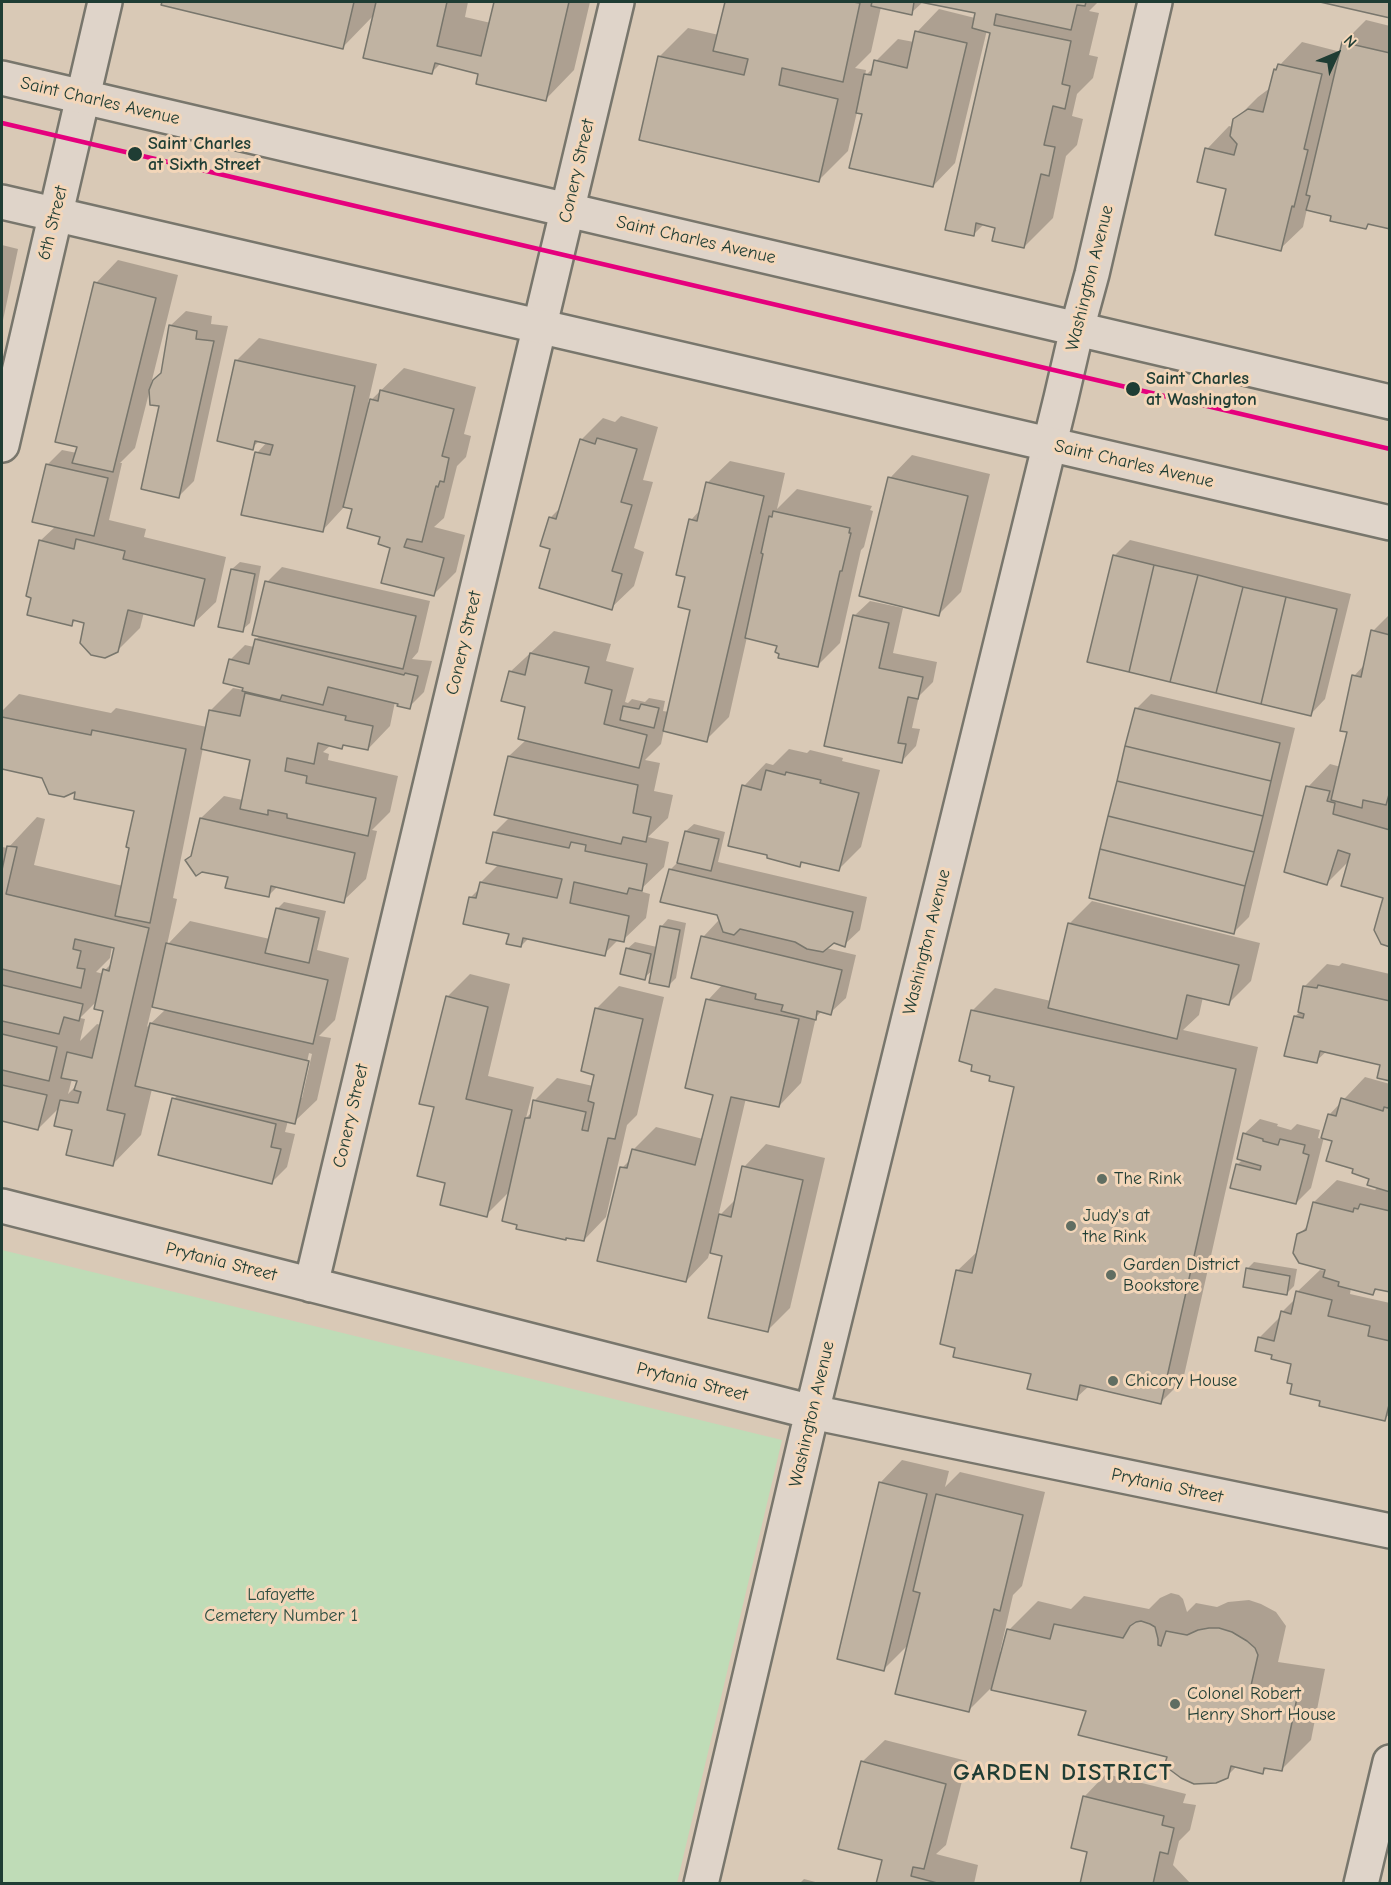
<!DOCTYPE html>
<html>
<head>
<meta charset="utf-8">
<style>
  body { margin:0 }
  #map { position:relative; width:1391px; height:1885px; overflow:hidden; background:#d9c9b6; font-family:"Comic Neue",sans-serif }
  canvas { display:block }
  .frame { position:absolute; inset:0; border:3px solid #1f3d34; pointer-events:none }
  .north { position:absolute; left:1307px; top:24px; width:60px; height:60px; -webkit-text-stroke:4px #f3d6b9; paint-order:stroke; rotate:46deg; font-size:16px; font-weight:700; line-height:24px; text-align:center; color:#1f3d34 }
  .north::after { content:''; display:block; margin:auto; width:21px; height:27px; background:#1f3d34; clip-path:polygon(50% 0,100% 100%,50% 72%,0 100%) }
</style>
</head>
<body>
<div id="map">
<canvas width="1391" height="1885"></canvas>
<div class="frame"></div>
<div class="north">N</div>
</div>
<script>
const c = document.querySelector('canvas').getContext('2d');
c.lineJoin = 'round';
function paint(path, color) { c.fillStyle = color; c.fill(path, 'evenodd'); }
const shape = rows => new Path2D(rows.map(r => 'M' + r).join(''));
function strokePath(path, color, width, dash) { c.strokeStyle = color; c.lineWidth = width; c.lineCap = dash ? 'butt' : 'round'; c.setLineDash(dash || []); c.stroke(path); }
function label(font, color, halo, rows, align = 'center') {
  c.font = font + ' "Comic Neue",sans-serif'; c.lineWidth = 6; c.setLineDash([]); c.textBaseline = 'middle'; c.strokeStyle = halo; c.fillStyle = color; for (const [text, x, y, turn = 0] of rows) {
    c.save(); c.translate(x, y); c.rotate((+turn || 0) * Math.PI / 180); c.textAlign = isNaN(turn) ? turn : align; if (halo) c.strokeText(text, 0, 0); c.fillText(text, 0, 0); c.restore();
  }
}
const green = shape([
  [2,1250,782,1440,677,1883,2,1883]
]);
const shadow = shape([
  [163,2,468,2,465,17,491,23,496,2,590,2,574,70,546,99,480,73,441,63,432,72,374,15,342,48,162,4],
  [726,2,923,2,911,13,881,7,871,52,855,68,866,70,865,76,874,67,876,61,898,39,914,42,917,32,939,9,975,18,976,12,927,2,1098,2,1089,11,1099,13,1089,55,1098,57,1093,78,1077,94,1072,116,1083,119,1077,145,1066,156,1053,218,1024,247,996,227,984,224,974,234,992,31,987,30,955,163,933,186,864,113,857,112,848,151,819,180,659,57,688,28,719,35],
  [1326,2,1390,2,1390,16],
  [1366,20,1390,26,1390,227,1370,223,1366,228,1333,215,1307,209,1303,227,1280,249,1228,188,1207,149,1229,126,1233,127,1235,120,1258,97,1270,88,1275,70,1302,42,1341,52,1343,43],
  [2,245,18,249,2,325],
  [118,260,178,275,151,384,162,372,170,326,186,311,212,316,211,324,228,326,194,481,179,496,161,405,150,389,135,448,120,463,122,463,109,520,146,529,144,537,226,557,216,602,193,624,144,612,140,628,117,651,86,622,76,620,72,624,40,541,56,526,47,465,62,450,77,453,96,283],
  [259,338,377,364,368,403,404,368,476,387,464,434,471,436,466,457,457,466,444,518,434,527,465,535,456,572,433,595,382,536,353,508,345,506,322,531,257,453,267,442,259,441,252,448,236,361],
  [621,416,658,427,643,480,653,482,634,548,644,552,634,586,611,608,552,548,550,518,561,507,581,440,603,418,615,422],
  [912,455,990,474,961,592,939,614,890,478],
  [730,461,785,473,777,509,797,489,872,506,870,510,873,511,864,547,861,550,840,643,818,665,779,645,747,637,729,717,706,740,664,730,661,744,645,760,660,763,654,791,673,795,668,818,648,837,669,842,664,867,639,891,650,894,646,918,623,940,619,939,604,954,529,938,521,946,511,933,470,898,480,888,481,882,499,864,494,833,510,817,496,814,509,756,526,740,527,706,510,672,554,631,611,644,606,661,634,668,625,702,628,703,632,699,645,702,649,698,665,701,663,711,669,712,692,609,686,576,691,520,701,509,707,483],
  [1130,540,1351,594,1325,699,1310,715,1089,660,1115,555],
  [240,562,261,566,250,623,242,630,232,569],
  [282,567,430,601,418,652,412,659,432,661,424,692,409,707,395,702,390,726,368,749,345,744,341,747,331,745,323,752,329,754,328,760,398,776,390,812,372,830,377,831,366,879,343,901,278,886,268,896,229,876,194,854,201,818,224,796,243,800,252,759,203,748,173,898,177,899,167,945,190,921,270,939,277,909,284,902,326,911,317,950,349,958,335,1020,319,1036,331,1038,317,1100,294,1122,288,1121,285,1132,295,1134,287,1167,272,1182,174,1099,178,1095,152,1089,141,1135,113,1164,74,1129,60,1107,38,1129,2,1120,2,847,8,848,37,817,45,819,34,865,123,886,136,810,43,776,2,768,2,711,19,694,111,713,116,708,207,727,211,710,233,688,244,690,230,660,245,645,254,647,256,639,261,635,267,582],
  [112,946,116,947,113,962,105,970,104,974,96,972,110,958],
  [98,1000,105,1010,101,1025,97,1024,80,1041,85,1019,80,1018],
  [152,1006,166,1009,147,1027],
  [309,1053,312,1054,302,1098,299,1098],
  [72,1079,78,1080,77,1085,68,1094],
  [870,601,903,608,893,653,937,662,933,682,919,696,912,728,920,729,916,746,901,762,854,616],
  [1390,614,1390,800,1388,801,1390,802,1390,945,1385,897,1350,860,1327,883,1308,787,1330,764,1341,767,1349,731,1354,676,1365,664,1373,631],
  [1151,694,1295,728,1249,917,1234,932,1136,709],
  [789,749,807,753,810,750,843,758,842,761,880,770,861,847,838,870,803,861,800,865,744,786,766,763,773,765],
  [694,824,725,832,718,862,867,897,860,930,844,945,833,941,826,948,856,955,846,998,830,1013,822,1011,816,1017,801,1083,779,1106,746,1098,718,1217,737,1198,744,1167,766,1144,825,1158,790,1308,768,1330,724,1255,710,1251,708,1258,686,1281,622,1168,631,1159,633,1150,656,1127,703,1139,715,1093,708,1000,723,984,703,937,718,921,721,922,719,914,670,870,679,861,686,831],
  [1092,901,1260,943,1251,981,1229,1003,1203,997,1199,1015,1183,1030,1258,1047,1183,1380,1161,1402,1089,1386,1076,1398,1033,1373,957,1346,957,1271,979,1250,1016,1086,991,1075,972,1011,995,988,1051,1001,1069,924],
  [668,919,686,923,676,978,668,986,653,970,644,978,627,949,635,942,657,947,661,927],
  [1342,963,1390,974,1390,1079,1382,1063,1327,1051,1316,1061,1295,1016,1299,1013,1305,986,1327,964,1339,966],
  [470,974,510,984,488,1076,534,1087,526,1118,532,1112,534,1101,557,1078,593,1086,596,1073,596,1009,619,986,664,997,637,1115,627,1125,606,1217,584,1240,510,1191,486,1215,447,1182,436,1105,447,997],
  [1365,1077,1390,1084,1390,1291,1378,1288,1373,1293,1351,1288,1350,1294,1390,1303,1390,1414,1384,1419,1322,1400,1294,1383,1292,1363,1274,1354,1259,1338,1281,1316,1282,1312,1296,1298,1297,1292,1320,1270,1329,1272,1299,1235,1308,1225,1314,1202,1337,1180,1375,1190,1378,1187,1371,1178,1355,1168,1334,1140,1324,1137,1311,1188,1296,1203,1237,1165,1243,1159,1244,1134,1260,1119,1278,1124,1277,1126,1291,1130,1297,1124,1320,1130,1318,1138,1322,1139,1329,1115],
  [1254,1262,1297,1269,1294,1286,1287,1293,1247,1269],
  [902,1460,949,1471,945,1487,960,1472,1045,1492,1022,1586,1013,1595,1000,1652,1003,1653,1009,1630,1038,1601,1071,1609,1084,1596,1149,1609,1160,1598,1171,1593,1179,1595,1183,1599,1187,1612,1196,1603,1217,1607,1228,1602,1249,1600,1261,1604,1276,1612,1286,1626,1278,1662,1325,1669,1311,1740,1282,1769,1268,1767,1263,1772,1237,1766,1227,1776,1168,1756,1088,1710,990,1689,969,1710,909,1644,884,1669,880,1483],
  [885,1740,967,1761,946,1845,936,1854,978,1865,974,1884,877,1884,884,1859,862,1762],
  [1106,1774,1186,1794,1183,1803,1196,1805,1190,1830,1179,1841,1173,1865,1191,1884,1081,1884,1089,1851,1084,1797],
  [804,1879,823,1884,799,1884]
]);
const building = shape([
  [162,2,354,2,343,49,161,5,162,2],
  [376,2,447,2,437,46,481,56,494,2,569,2,546,101,476,84,478,74,435,63,432,74,363,58,376,2],
  [725,2,853,2,860,3,843,82,782,68,779,85,838,99,819,182,639,140,658,56,744,75,748,59,713,51,725,2],
  [872,2,914,2,912,15,871,6,872,2],
  [920,2,1086,2,1085,6,1077,5,1071,30,996,14,994,25,1071,41,1062,84,1070,86,1065,109,1053,106,1044,145,1055,147,1049,176,1041,174,1024,248,992,241,995,228,976,223,974,236,945,230,990,33,972,28,975,13,920,2],
  [1320,2,1390,2,1390,18,1320,2],
  [915,31,967,43,933,187,849,168,862,114,856,113,864,74,871,75,874,60,907,68,915,31],
  [1342,42,1390,53,1390,229,1368,224,1366,229,1330,221,1331,216,1306,210,1310,196,1306,195,1342,42],
  [1278,64,1322,74,1304,149,1308,150,1294,207,1292,206,1281,251,1215,235,1226,189,1197,182,1205,148,1234,155,1237,144,1230,136,1233,119,1248,109,1263,112,1274,69,1276,70,1278,64],
  [94,282,156,298,113,472,72,463,77,447,55,442,94,282],
  [169,325,197,331,196,339,214,341,179,498,141,489,159,406,150,405,149,390,153,380,161,373,169,325],
  [235,360,355,386,323,532,241,515,255,452,270,455,273,445,255,441,253,450,217,441,235,360],
  [380,390,454,409,442,456,449,458,444,482,440,481,438,487,436,486,422,542,407,539,404,547,444,558,434,596,381,583,390,548,378,544,380,537,347,528,352,509,343,507,370,399,378,401,380,390],
  [597,438,637,449,621,502,632,505,612,571,622,574,612,610,539,588,550,549,540,546,549,517,556,519,580,439,595,444,597,438],
  [46,464,108,478,94,536,32,522,46,464],
  [888,477,968,496,939,616,859,596,888,477],
  [706,482,764,496,707,742,663,731,690,610,678,607,685,577,676,575,689,519,697,521,706,482],
  [773,511,850,528,849,533,851,533,842,571,840,571,818,667,778,658,779,654,775,652,777,646,745,638,763,554,761,553,769,516,772,517,773,511],
  [76,539,125,551,123,559,205,579,194,626,128,610,118,652,105,658,91,655,80,643,84,623,73,620,72,626,27,615,31,598,26,596,39,540,74,549,76,539],
  [1113,555,1154,565,1129,672,1087,662,1113,555],
  [1154,565,1198,575,1170,682,1129,672,1154,565],
  [231,569,255,574,243,632,218,627,231,569],
  [1198,575,1243,587,1216,693,1170,682,1198,575],
  [265,581,416,616,403,669,252,635,265,581],
  [1243,587,1286,597,1261,704,1216,693,1243,587],
  [1286,597,1337,609,1311,716,1261,704,1286,597],
  [853,615,889,623,879,668,923,677,918,699,908,697,898,743,906,744,902,763,824,746,853,615],
  [1371,630,1390,635,1390,791,1386,805,1363,800,1362,808,1331,800,1347,732,1340,731,1352,675,1361,677,1371,630],
  [255,639,404,675,405,673,418,676,410,709,397,706,398,704,328,687,323,705,282,695,280,700,242,691,243,688,223,683,229,659,249,664,255,639],
  [530,653,589,667,585,683,612,690,604,724,647,735,639,768,518,739,525,707,501,701,509,671,525,675,530,653],
  [245,693,346,716,345,720,373,726,368,750,343,745,342,749,318,743,314,764,287,758,285,771,307,776,306,783,376,798,368,836,287,818,287,814,268,810,268,815,240,809,250,760,201,749,209,710,240,716,245,693],
  [641,704,659,708,654,728,620,720,623,706,639,709,641,704],
  [1135,708,1280,743,1271,781,1125,746,1135,708],
  [2,717,91,735,92,730,186,749,150,923,115,916,129,848,126,847,134,811,74,799,75,792,64,797,49,794,42,778,2,769,2,717],
  [1125,746,1271,781,1263,816,1117,781,1125,746],
  [508,756,638,785,633,813,651,817,646,842,623,837,621,844,494,815,508,756],
  [766,770,785,775,786,772,821,780,820,783,859,793,839,871,801,862,800,867,767,858,767,855,728,846,742,785,761,790,766,770],
  [1117,781,1263,816,1254,852,1108,816,1117,781],
  [1306,786,1330,791,1327,801,1335,803,1333,814,1390,830,1390,947,1381,944,1374,930,1383,898,1341,886,1350,854,1338,850,1327,885,1284,872,1306,786],
  [1108,816,1254,852,1245,886,1100,849,1108,816],
  [200,818,355,853,344,903,271,886,269,897,225,888,228,877,202,872,196,876,185,860,191,856,200,818],
  [685,831,719,839,711,871,677,863,685,831],
  [493,832,569,848,571,842,586,845,585,851,647,864,642,891,629,888,627,894,574,882,570,903,629,916,624,942,609,939,605,956,523,938,521,947,506,944,509,934,463,924,469,897,476,898,480,882,557,898,562,879,486,863,493,832],
  [7,846,17,847,6,894,149,928,107,1110,125,1114,113,1166,66,1155,72,1130,54,1126,60,1100,78,1103,81,1092,74,1090,77,1081,61,1078,67,1052,92,1058,103,1011,94,1009,103,969,109,971,114,948,75,939,73,949,81,951,77,968,85,969,81,988,2,969,2,870,7,846],
  [1100,849,1245,886,1234,934,1089,898,1100,849],
  [669,869,853,912,845,947,834,943,823,952,807,949,795,942,740,929,734,935,723,932,717,915,660,902,669,869],
  [276,908,319,918,309,963,265,953,276,908],
  [1068,923,1239,965,1229,1005,1187,995,1177,1039,1048,1008,1068,923],
  [660,926,680,930,669,987,649,983,660,926],
  [701,936,842,970,831,1015,817,1011,816,1020,781,1011,783,1005,755,999,756,994,691,978,701,936],
  [166,943,328,980,313,1044,152,1007,166,943],
  [626,948,651,954,645,980,620,974,626,948],
  [2,985,83,1004,79,1021,64,1017,59,1034,2,1021,2,985],
  [1318,985,1390,1001,1390,1081,1377,1078,1380,1065,1320,1051,1317,1063,1284,1056,1294,1016,1303,1018,1304,1014,1298,1012,1303,986,1317,988,1318,985],
  [446,996,488,1007,466,1099,512,1110,487,1217,440,1205,445,1183,417,1176,434,1107,419,1104,446,996],
  [706,999,799,1019,779,1107,731,1097,686,1282,597,1261,620,1167,627,1168,632,1149,695,1165,713,1095,685,1088,706,999],
  [595,1008,643,1019,615,1139,608,1138,584,1241,566,1238,566,1240,516,1229,517,1225,502,1221,525,1118,530,1118,533,1100,586,1112,582,1130,588,1131,594,1103,588,1101,594,1075,581,1071,595,1008],
  [971,1010,1236,1069,1161,1404,1080,1385,1077,1400,1027,1389,1031,1374,953,1357,955,1348,940,1344,956,1270,972,1273,1014,1087,989,1081,990,1076,971,1071,972,1065,959,1061,971,1010],
  [150,1023,309,1061,295,1124,135,1086,150,1023],
  [2,1034,57,1047,49,1081,2,1070,2,1034],
  [2,1085,47,1095,38,1130,2,1121,2,1085],
  [172,1098,276,1124,271,1147,281,1149,272,1184,158,1155,172,1098],
  [1341,1098,1383,1111,1384,1107,1388,1108,1390,1104,1390,1192,1367,1185,1369,1179,1352,1173,1353,1169,1326,1161,1332,1141,1321,1138,1328,1114,1336,1116,1341,1098],
  [1243,1133,1263,1139,1263,1141,1278,1145,1280,1139,1305,1145,1303,1153,1309,1155,1296,1204,1230,1188,1236,1164,1260,1170,1261,1166,1237,1159,1243,1133],
  [742,1166,803,1180,768,1332,708,1318,722,1256,710,1253,719,1214,731,1217,742,1166],
  [1313,1202,1353,1212,1354,1208,1358,1209,1360,1204,1390,1211,1390,1292,1375,1289,1373,1295,1338,1286,1339,1282,1323,1277,1325,1270,1299,1263,1293,1253,1297,1234,1306,1230,1313,1202],
  [1246,1268,1290,1276,1287,1295,1243,1287,1246,1268],
  [1296,1291,1332,1300,1328,1316,1370,1326,1368,1336,1390,1341,1390,1401,1385,1421,1319,1406,1320,1401,1290,1394,1292,1384,1287,1383,1291,1364,1271,1359,1272,1355,1255,1351,1258,1337,1274,1341,1281,1311,1291,1314,1296,1291],
  [879,1482,927,1494,884,1671,837,1659,879,1482],
  [936,1494,1023,1515,1000,1611,994,1609,969,1712,895,1694,920,1593,913,1591,936,1494],
  [1141,1621,1150,1624,1155,1627,1158,1639,1158,1645,1161,1646,1166,1631,1187,1635,1198,1630,1209,1628,1219,1628,1232,1632,1247,1641,1255,1648,1258,1655,1250,1690,1297,1698,1282,1771,1264,1768,1263,1774,1231,1766,1228,1778,1216,1783,1194,1784,1181,1778,1169,1769,1165,1763,1167,1757,1078,1735,1086,1711,991,1690,1007,1629,1050,1639,1054,1624,1123,1638,1130,1626,1136,1622,1141,1621],
  [861,1761,946,1784,924,1869,913,1867,911,1876,941,1884,876,1884,882,1860,838,1849,861,1761],
  [1083,1796,1164,1816,1162,1825,1174,1828,1168,1854,1160,1852,1153,1884,1080,1884,1087,1852,1071,1848,1083,1796]
]);
const minor = shape([
  [2,445,105,2],
  [2,1206,812,1412,1390,1531],
  [311,1285,617,2],
  [701,1884,812,1412,1061,398,1077,329,1092,274,1155,2],
  [1361,1884,1390,1762]
]);
const major = shape([
  [2,78,1390,402],
  [2,202,1390,523]
]);
const tram1 = shape([
  [2,123,1390,449]
]);
const markers = [
  [135,154,8,"#1f3d34"],
  [1133,389,8,"#1f3d34"],
  [1102,1179,6,"#606e62"],
  [1071,1226,6,"#606e62"],
  [1111,1275,6,"#606e62"],
  [1113,1381,6,"#606e62"],
  [1175,1704,6,"#606e62"]
];
const streetNames = [
  ["Saint Charles Avenue",100,101,13],
  ["Conery Street",577,171,-77],
  ["6th Street",53,223,-76],
  ["Saint Charles Avenue",696,240,13],
  ["Washington Avenue",1090,278,-76],
  ["Saint Charles Avenue",1134,464,13],
  ["Conery Street",464,643,-77],
  ["Washington Avenue",927,942,-76],
  ["Conery Street",351,1116,-77],
  ["Prytania Street",221,1262,14],
  ["Prytania Street",692,1382,14],
  ["Washington Avenue",812,1414,-77],
  ["Prytania Street",1167,1486,12]
];
const stopNames = [
  ["Saint Charles",148,144],
  ["at Sixth Street",148,165],
  ["Saint Charles",1146,379],
  ["at Washington",1146,400]
];
const poiNames = [
  ["The Rink",1114,1179],
  ["Judy's at",1083,1216],
  ["the Rink",1083,1237],
  ["Garden District",1123,1265],
  ["Bookstore",1123,1286],
  ["Chicory House",1125,1381],
  ["Colonel Robert",1187,1694],
  ["Henry Short House",1187,1715]
];
const parkNames = [
  ["Lafayette",281,1595],
  ["Cemetery Number 1",281,1616]
];
const districtNames = [
  ["GARDEN DISTRICT",1063,1773]
];
paint(green, '#bfdcb7');
paint(shadow, '#0003');
paint(building, '#c0b3a2');
strokePath(building, '#78766c', 1.5);
strokePath(minor, '#78766c', 38);
strokePath(major, '#78766c', 38);
strokePath(minor, '#dfd4c9', 33);
strokePath(major, '#dfd4c9', 33);
strokePath(tram1, '#e5007d', 4.5);
for (const [x, y, r, color] of markers) { const dot = new Path2D(); dot.arc(x, y, r, 0, 2 * Math.PI); c.fillStyle = color; c.fill(dot); strokePath(dot, '#f3d6b9', 2); }
label('18px', '#1f3d34', '#f3d6b9', streetNames);
label('bold 18px', '#1f3d34', '#f3d6b9', stopNames, 'left');
label('18px', '#1f3d34', '#f3d6b9', poiNames, 'left');
label('18px', '#2d4e41', '#f3d6b9', parkNames);
c.letterSpacing = '1.5px';
label('bold 24px', '#1f3d34', '#f3d6b9', districtNames);
c.letterSpacing = '0px';
</script>
</body>
</html>
